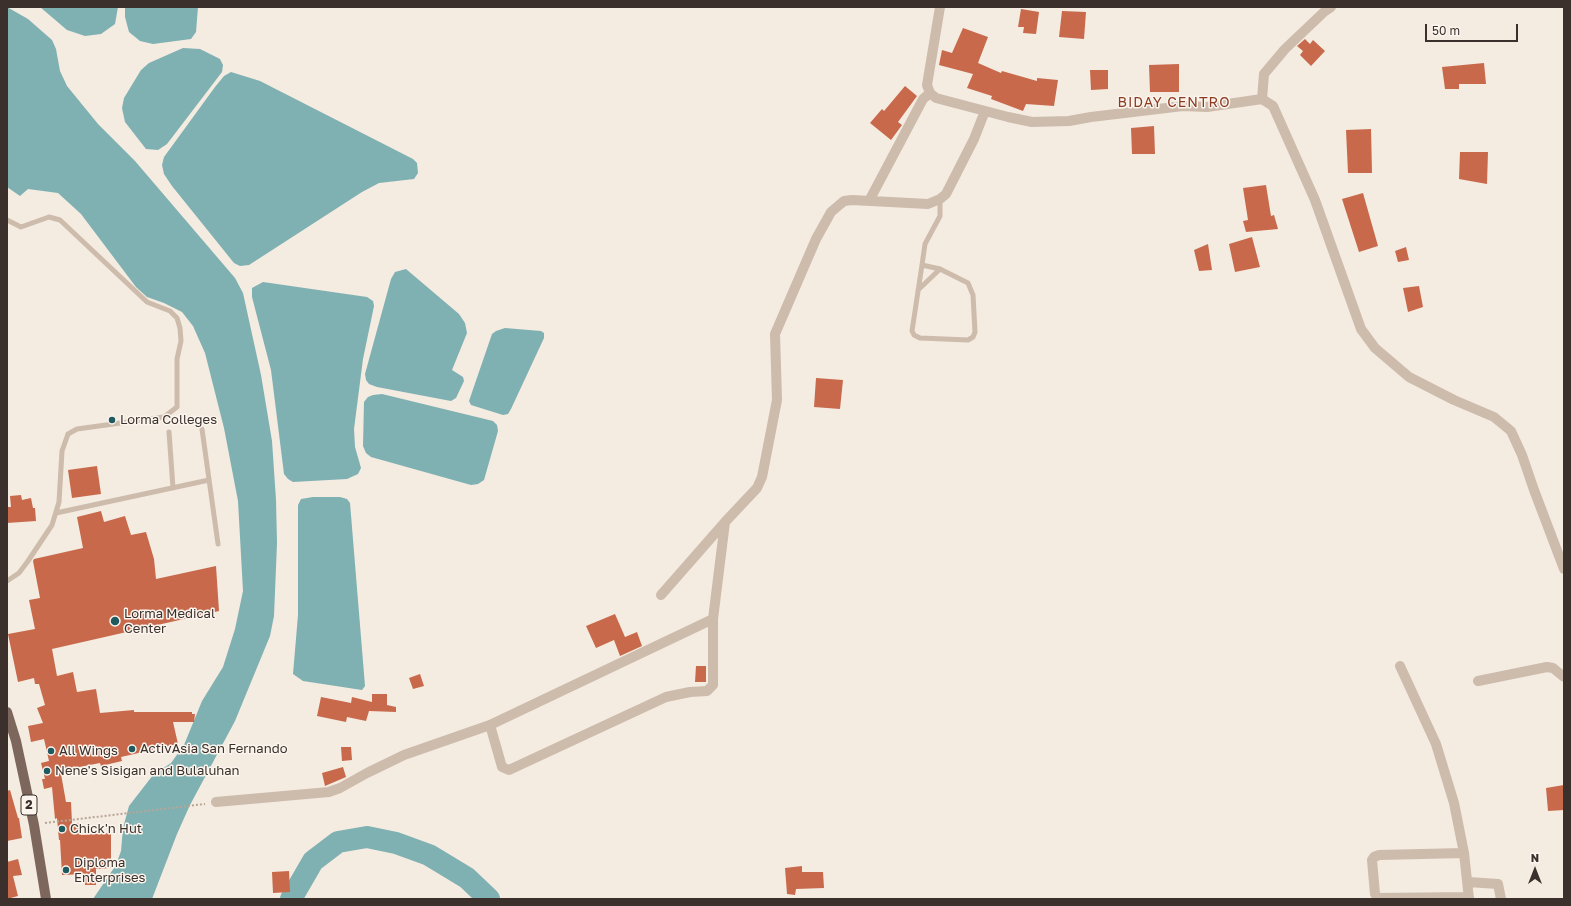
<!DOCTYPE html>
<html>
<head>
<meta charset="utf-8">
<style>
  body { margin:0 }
  #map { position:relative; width:1571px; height:906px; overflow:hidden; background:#f4ebe1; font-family:"Golos Text",sans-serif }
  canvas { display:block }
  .frame { position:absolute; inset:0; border:8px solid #3b302b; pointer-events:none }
  .north { position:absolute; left:1515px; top:850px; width:40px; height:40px; -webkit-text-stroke:3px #fbf5ee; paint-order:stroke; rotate:0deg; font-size:11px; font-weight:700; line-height:16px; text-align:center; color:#3b302b }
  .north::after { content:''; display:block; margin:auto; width:14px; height:18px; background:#3b302b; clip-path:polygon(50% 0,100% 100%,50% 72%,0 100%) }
  .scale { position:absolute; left:1425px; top:24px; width:93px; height:18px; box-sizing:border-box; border:2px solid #3b302b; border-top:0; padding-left:5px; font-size:12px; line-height:14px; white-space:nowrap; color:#3b302b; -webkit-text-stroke:3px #fbf5ee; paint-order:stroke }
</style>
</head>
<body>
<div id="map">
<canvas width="1571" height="906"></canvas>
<div class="frame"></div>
<div class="north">N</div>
<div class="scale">50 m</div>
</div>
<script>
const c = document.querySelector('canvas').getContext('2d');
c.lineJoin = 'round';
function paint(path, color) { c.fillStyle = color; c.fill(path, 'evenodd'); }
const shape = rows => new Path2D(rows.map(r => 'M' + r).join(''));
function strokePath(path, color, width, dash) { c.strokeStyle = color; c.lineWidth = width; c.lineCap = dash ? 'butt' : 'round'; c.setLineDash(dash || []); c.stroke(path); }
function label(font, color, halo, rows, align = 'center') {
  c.font = font + ' "Golos Text",sans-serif'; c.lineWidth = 3; c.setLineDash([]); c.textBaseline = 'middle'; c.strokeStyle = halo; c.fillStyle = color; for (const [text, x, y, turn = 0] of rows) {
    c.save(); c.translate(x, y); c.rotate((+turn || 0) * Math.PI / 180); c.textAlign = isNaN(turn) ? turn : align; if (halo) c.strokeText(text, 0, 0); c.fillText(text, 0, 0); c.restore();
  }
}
const water = shape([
  [7,7,28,19,52,40,56,49,60,71,67,86,98,124,135,161,235,278,243,293,261,375,272,441,276,500,277,543,274,616,270,636,235,721,190,805,177,834,152,899,93,899,116,865,121,851,123,828,129,806,153,775,171,763,184,745,202,701,223,667,235,629,243,591,238,501,224,428,205,353,193,326,182,312,164,303,147,297,136,287,81,214,58,193,28,189,20,196,7,187],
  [40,7,118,7,115,24,101,34,85,36,67,30],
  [125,7,198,7,196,32,191,39,153,44,140,41,129,32,125,17],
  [183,48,200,49,220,59,223,65,222,72,167,144,158,150,146,149,125,122,122,108,124,98,141,70,149,63],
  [231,72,260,81,413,159,417,163,418,173,414,179,379,183,362,192,249,265,240,266,234,263,172,186,164,174,162,165,164,157,215,87,224,76],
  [406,269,459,314,465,323,467,333,452,370,463,377,464,381,456,398,451,401,377,387,369,384,366,380,365,374,391,279,395,272],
  [263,282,367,297,373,301,374,306,363,359,354,429,355,447,361,468,358,474,347,479,293,482,288,479,284,474,271,370,252,297,252,288],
  [505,328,541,331,544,333,544,338,511,409,508,414,503,415,471,405,469,401,492,334,496,331],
  [382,394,493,421,497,425,498,431,484,480,478,484,471,485,371,457,366,453,363,446,364,402,368,397,373,395],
  [313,497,340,497,347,499,350,503,365,686,362,690,303,681,293,674,298,615,298,505,301,499]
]);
const river = shape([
  [291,899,313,861,338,842,367,837,396,843,429,855,467,878,489,899]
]);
const building = shape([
  [1021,9,1039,12,1036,34,1023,33,1024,27,1018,27],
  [1062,11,1086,12,1084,39,1059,37],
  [963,28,988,37,978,63,1001,73,1002,71,1037,81,1037,78,1058,80,1054,106,1026,104,1023,111,991,99,992,96,967,88,973,74,939,65,942,50,952,53],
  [1305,39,1310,44,1313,40,1325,51,1311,66,1300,55,1303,51,1297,46],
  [1484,63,1486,84,1459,84,1459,89,1445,89,1442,67],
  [1179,64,1179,92,1150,92,1149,65],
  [1090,70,1108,70,1108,89,1091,90],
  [905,86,917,96,898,122,902,125,891,140,870,123,882,109,884,111],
  [1154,126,1155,154,1132,154,1131,128],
  [1371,129,1372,173,1348,173,1346,130],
  [1460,152,1488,152,1487,184,1459,179],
  [1266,185,1271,216,1274,215,1278,229,1246,232,1243,221,1248,220,1243,188],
  [1363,193,1378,246,1359,252,1342,199],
  [1252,237,1260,267,1235,272,1229,244],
  [1208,244,1212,270,1199,271,1194,250],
  [1406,247,1409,260,1398,262,1395,251],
  [1419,286,1423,307,1408,312,1403,288],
  [816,378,843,380,840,409,814,407],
  [97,466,101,494,72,498,68,470],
  [21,495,22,500,31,498,33,508,35,508,36,521,7,523,7,507,11,507,10,496],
  [101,511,104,522,125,516,131,535,146,532,154,559,156,579,216,566,219,611,52,649,57,676,73,672,77,692,96,689,100,713,134,710,134,712,192,712,192,714,195,714,194,722,173,722,178,744,121,757,122,761,101,766,100,763,69,769,70,771,61,774,66,802,71,802,72,823,80,823,81,835,111,833,111,868,96,869,96,885,85,885,84,874,62,875,60,840,59,840,57,818,55,819,52,787,44,789,42,779,45,779,41,763,49,761,44,739,31,742,28,726,43,723,37,708,45,705,39,684,35,684,34,678,18,682,8,634,35,629,29,600,40,598,33,561,34,559,83,548,77,517],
  [615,614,625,637,637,632,642,646,620,656,614,640,596,648,586,626],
  [696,666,706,666,706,682,695,682],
  [420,674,424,686,413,689,409,678],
  [372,694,387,694,387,705,396,707,396,712,369,711,366,721,347,717,346,722,317,716,321,697,351,703,352,697,372,702],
  [341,747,351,747,352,760,342,761],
  [343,767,346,777,325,786,322,773],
  [1564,785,1564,810,1548,811,1546,788],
  [10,790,18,818,19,818,22,838,7,841,7,791],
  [18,859,22,875,13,876,18,896,7,899,7,862],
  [802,866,802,872,823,872,824,888,796,889,795,895,787,894,785,868],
  [289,871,290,892,273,893,272,872]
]);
const path = shape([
  [45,823,205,804]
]);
const lane = shape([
  [7,220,21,227,49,217,60,220,147,302,170,311,177,318,180,328,181,341,177,359,177,407,164,417,77,429,68,434,62,451,59,502,52,525,28,561,19,573,7,581],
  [922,265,940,269,968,283,973,295,975,332,973,337,968,340,920,338,914,335,912,331,922,265,925,244,940,216,940,199],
  [918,290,940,269],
  [202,429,218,544],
  [169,432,173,488],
  [56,513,209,480]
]);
const street = shape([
  [940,7,927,85,930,93,936,98,1008,117,1032,122,1069,121,1091,117,1183,106,1207,107,1262,99,1273,106,1315,200,1361,329,1375,348,1409,377,1454,400,1494,417,1511,431,1522,455,1534,490,1564,569],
  [1262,99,1264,74,1285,49,1325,11,1331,7],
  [869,201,923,99,930,93],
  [661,595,725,522],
  [1400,666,1436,744,1454,803,1464,853,1469,899],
  [1478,681,1547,667,1553,668,1564,677],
  [490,725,502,767,509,770,666,697,690,692,707,691,713,685,713,619],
  [216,802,329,792,340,788,367,773,404,755,490,725,713,619,725,522,757,488,762,477,777,400,775,334,816,239,831,212,844,201,852,200,928,204,940,199,946,194,974,139,985,111],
  [1464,853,1379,855,1374,857,1372,860,1375,894,1378,898,1469,897],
  [1468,882,1498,884,1501,899]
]);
const primary = shape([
  [7,712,16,741,34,825,46,899]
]);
const markers = [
  [112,420,4,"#1f5a5e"],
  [115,621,5,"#1f5a5e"],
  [132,749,4,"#1f5a5e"],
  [51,751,4,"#1f5a5e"],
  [47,771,4,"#1f5a5e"],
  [62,829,4,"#1f5a5e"],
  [66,870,4,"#1f5a5e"]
];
const shields = [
  [29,805,16]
];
const shieldNames = [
  ["2",29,805]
];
const poiNames = [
  ["Lorma Colleges",120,420],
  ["Lorma Medical",124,614],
  ["Center",124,629],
  ["ActivAsia San Fernando",140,749],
  ["All Wings",59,751],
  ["Nene's Sisigan and Bulaluhan",55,771],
  ["Chick'n Hut",70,829],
  ["Diploma",74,863],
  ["Enterprises",74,878]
];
const neighbourhoodNames = [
  ["BIDAY CENTRO",1174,103]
];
paint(water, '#7fb0b2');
strokePath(river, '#7fb0b2', 22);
paint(building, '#c8694b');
strokePath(path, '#b9a596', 2, [2, 2]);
strokePath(lane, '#cdbbac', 5);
strokePath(street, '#cdbbac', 10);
strokePath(primary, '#7d675c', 10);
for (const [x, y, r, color] of markers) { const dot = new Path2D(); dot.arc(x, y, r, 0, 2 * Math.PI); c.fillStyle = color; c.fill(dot); strokePath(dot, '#fbf5ee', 1.5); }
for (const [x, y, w] of shields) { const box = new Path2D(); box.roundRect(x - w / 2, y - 10, w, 20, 3); c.fillStyle = '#fbf5ee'; c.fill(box); strokePath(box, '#3b302b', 1); }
label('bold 12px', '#3b302b', null, shieldNames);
label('13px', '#3b302b', '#fbf5ee', poiNames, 'left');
c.letterSpacing = '1px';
label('14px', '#8c3b22', '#fbf5ee', neighbourhoodNames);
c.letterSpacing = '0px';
</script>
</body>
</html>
